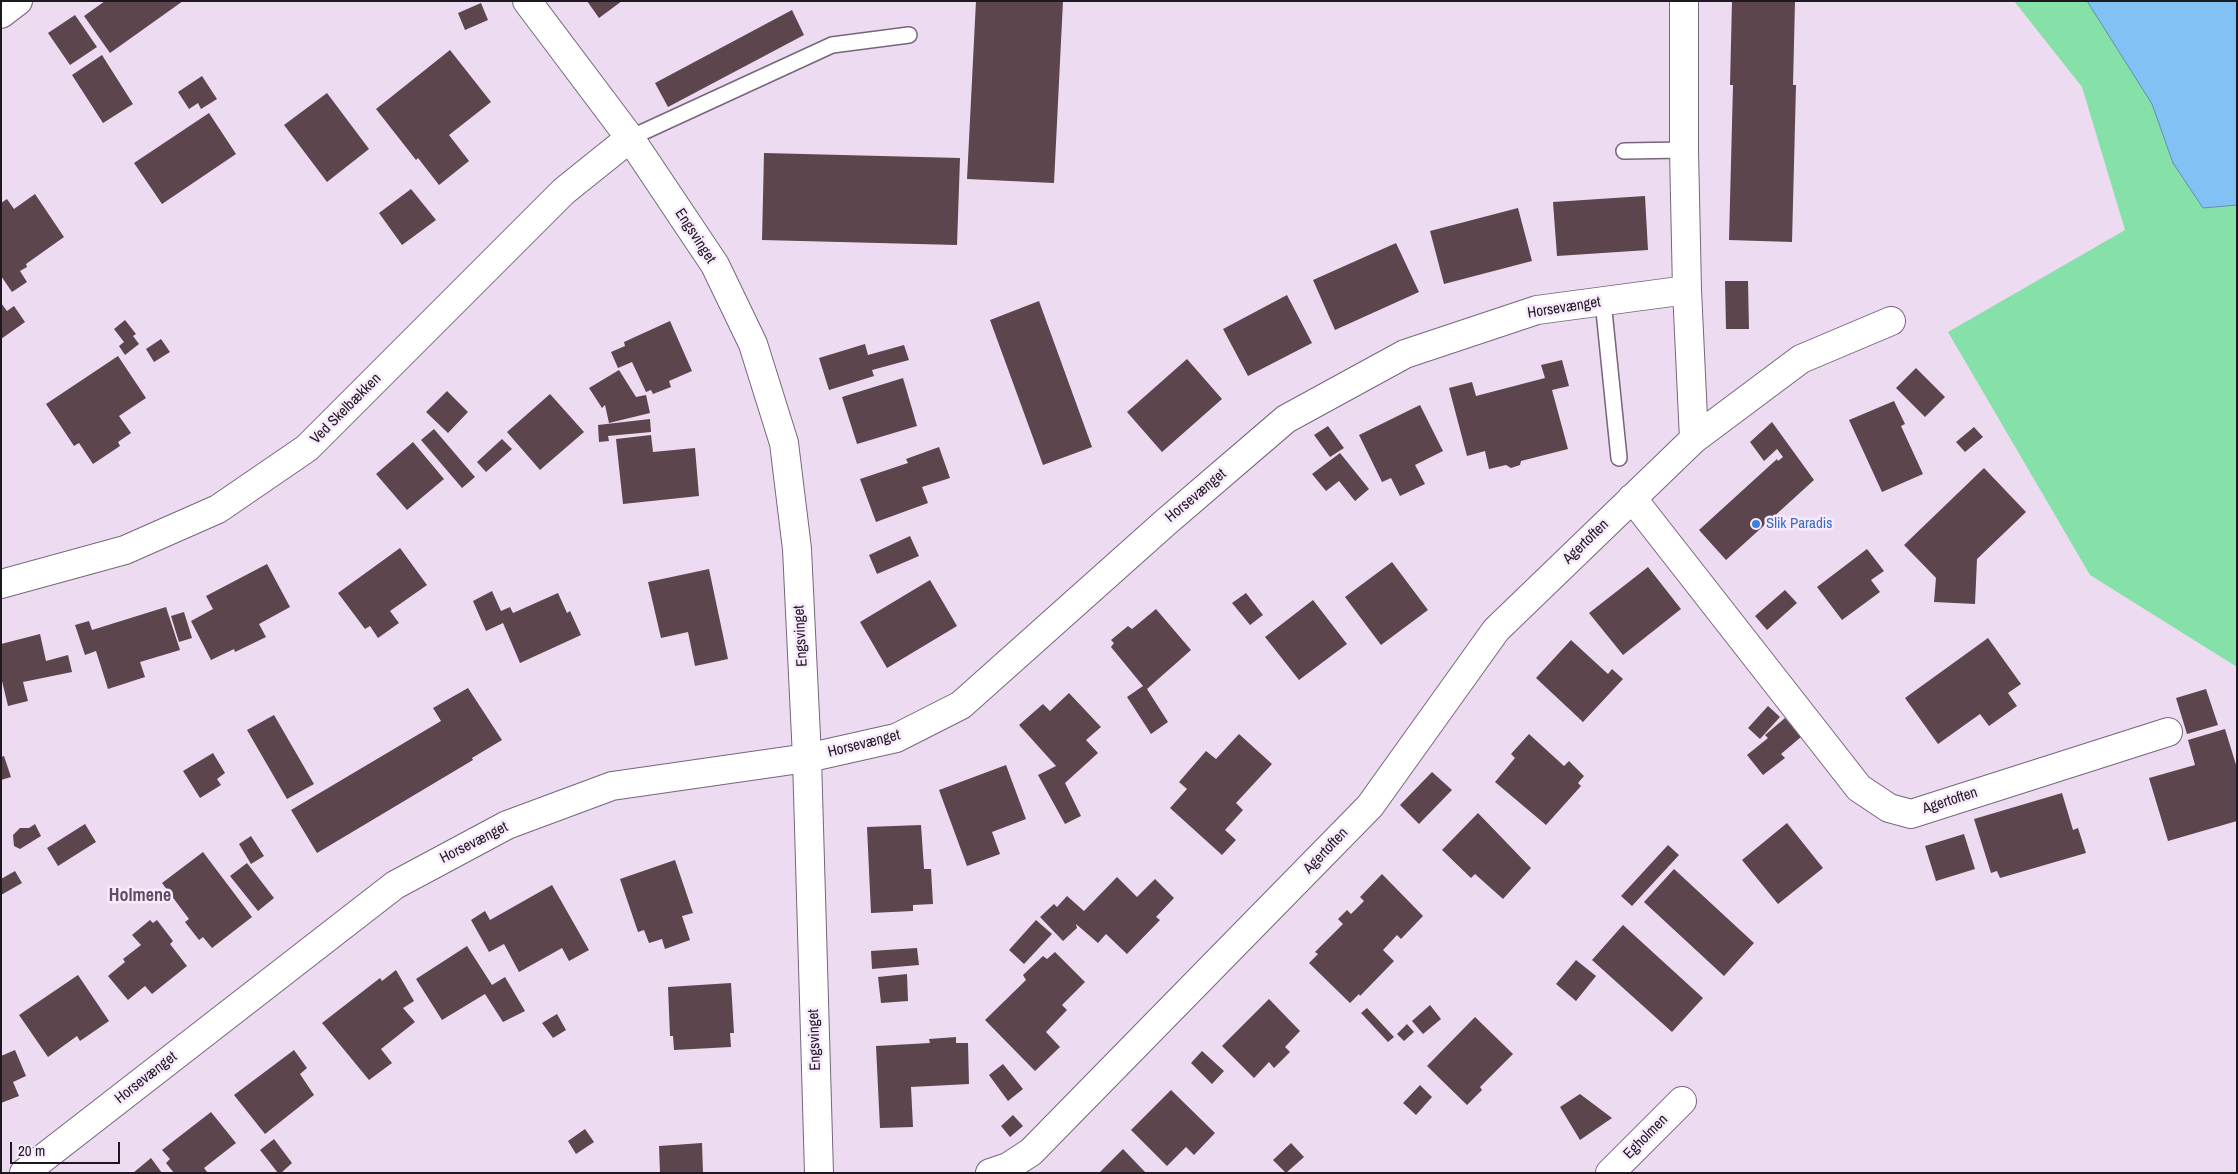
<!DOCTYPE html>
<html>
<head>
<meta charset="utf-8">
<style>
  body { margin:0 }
  #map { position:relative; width:2238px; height:1174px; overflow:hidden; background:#eddbf2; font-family:"Archivo Narrow",sans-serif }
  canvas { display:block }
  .frame { position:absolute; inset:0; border:2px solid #1e1820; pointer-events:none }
  .scale { position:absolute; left:10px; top:1142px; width:110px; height:22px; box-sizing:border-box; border:2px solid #1e1820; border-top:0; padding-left:6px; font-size:15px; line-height:18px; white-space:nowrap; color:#1e1820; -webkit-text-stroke:4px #f8eafc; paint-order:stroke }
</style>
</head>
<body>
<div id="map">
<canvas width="2238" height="1174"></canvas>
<div class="frame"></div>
<div class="scale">20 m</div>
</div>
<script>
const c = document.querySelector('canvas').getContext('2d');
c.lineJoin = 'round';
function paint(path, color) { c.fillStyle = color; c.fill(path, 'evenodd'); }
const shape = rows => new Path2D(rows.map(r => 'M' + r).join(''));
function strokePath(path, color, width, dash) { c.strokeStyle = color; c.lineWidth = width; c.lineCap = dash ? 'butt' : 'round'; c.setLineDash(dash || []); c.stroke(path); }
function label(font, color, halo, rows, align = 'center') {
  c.font = font + ' "Archivo Narrow",sans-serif'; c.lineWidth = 5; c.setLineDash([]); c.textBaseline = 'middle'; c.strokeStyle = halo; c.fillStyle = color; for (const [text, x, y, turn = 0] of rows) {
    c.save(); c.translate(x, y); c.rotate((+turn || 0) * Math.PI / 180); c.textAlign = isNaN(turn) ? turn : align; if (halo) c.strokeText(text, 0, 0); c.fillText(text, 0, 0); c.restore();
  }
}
const green = shape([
  [2014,1,2237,1,2237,667,2090,575,1948,332,2125,230,2082,87]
]);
const water = shape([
  [2087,1,2237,1,2237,205,2203,208,2173,163,2152,104,2087,1]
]);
const building = shape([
  [105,1,183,1,110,53,84,16],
  [587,1,622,1,599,18],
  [976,1,1063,1,1054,183,967,179],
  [1732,1,1795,1,1793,85,1796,85,1792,242,1729,240,1733,85,1730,85],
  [481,3,488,20,465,30,458,13],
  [792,10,804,35,668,107,655,83],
  [75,15,97,47,70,65,48,33],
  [450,50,491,102,449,135,469,161,439,185,418,158,416,160,376,109],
  [102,55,133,104,103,123,72,75],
  [202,76,217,99,201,109,198,103,189,109,178,92],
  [327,93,369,149,327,182,284,125],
  [209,113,236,154,162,204,134,163],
  [764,153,960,158,957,245,762,240],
  [411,189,436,220,402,245,379,213],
  [35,194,64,237,26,264,27,267,20,271,27,282,12,292,1,276,1,203,7,199,14,209],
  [1645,196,1648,250,1557,256,1553,202],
  [1518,208,1532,261,1444,284,1430,231],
  [1396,243,1419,292,1335,330,1313,280],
  [1725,281,1748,281,1749,329,1726,329],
  [1287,295,1312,343,1248,376,1223,329],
  [1039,301,1092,447,1043,465,990,320],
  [1,303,7,311,14,306,25,322,1,339],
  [125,320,136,334,133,336,139,344,125,355,119,346,124,342,114,329],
  [670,321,692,371,669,381,671,387,653,394,651,390,646,392,632,362,618,368,611,352,625,346,624,342],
  [161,339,170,352,154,362,146,349],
  [865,344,868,355,904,345,909,360,872,370,874,376,829,390,819,358],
  [118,356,146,398,119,416,131,433,118,442,120,446,93,464,79,443,74,446,46,404],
  [1187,359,1222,399,1162,452,1127,412],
  [1562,360,1569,386,1552,390,1568,449,1521,461,1520,465,1511,468,1506,465,1489,469,1485,451,1467,456,1449,388,1472,382,1476,396,1545,378,1541,365],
  [1916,368,1945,397,1925,417,1896,388],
  [619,370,636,397,646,395,650,413,609,423,605,405,602,408,589,388],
  [903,378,917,426,857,444,842,397],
  [447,391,468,412,448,433,426,412],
  [550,394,584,432,540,470,507,432],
  [1894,401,1905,424,1901,426,1923,474,1882,492,1849,420],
  [1420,405,1443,451,1415,465,1425,484,1400,496,1391,478,1382,482,1359,435],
  [650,419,651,432,608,436,609,441,599,442,598,425],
  [1772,422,1814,480,1726,560,1699,530,1777,459,1778,461,1783,457,1777,449,1764,461,1750,442],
  [1328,426,1344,448,1330,457,1314,435],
  [1974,427,1983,437,1965,452,1956,442],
  [434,429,475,477,462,488,421,440],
  [651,435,653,452,695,448,699,496,623,504,616,439],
  [502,439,512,449,486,472,477,462],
  [413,442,444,479,407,510,376,474],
  [939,447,950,478,922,487,928,503,876,522,860,479,908,463,906,459],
  [1340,453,1369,489,1355,501,1339,481,1326,491,1312,474],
  [1984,468,2026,512,1977,559,1975,604,1934,602,1936,578,1904,545],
  [910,536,919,556,877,574,869,555],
  [400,548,427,585,390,611,399,623,378,638,370,626,365,629,338,593],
  [1867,549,1884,571,1871,580,1880,592,1842,620,1817,587],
  [1392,562,1428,610,1381,645,1345,597],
  [267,564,290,607,259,624,266,637,235,652,234,649,211,660,191,621,213,609,206,596],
  [1648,567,1681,609,1623,655,1589,613],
  [709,569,728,659,695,666,688,632,661,638,648,582],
  [930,580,957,626,887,668,860,622],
  [1785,590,1797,603,1767,630,1755,616],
  [492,591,501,611,510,607,513,613,558,593,567,613,570,611,581,635,520,663,503,623,486,631,473,601],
  [1246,593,1263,615,1250,625,1232,603],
  [1313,600,1347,644,1299,680,1265,637],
  [166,607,180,650,140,662,145,677,108,689,96,651,85,655,75,625,89,621,92,630],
  [1156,609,1191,650,1147,689,1168,722,1151,734,1127,697,1143,686,1111,647,1114,643,1111,640,1128,626,1132,629],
  [184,612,192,638,179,642,171,616],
  [40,634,46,661,68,655,72,672,23,682,28,701,8,706,1,677,1,644],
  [1988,638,2021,684,2008,693,2017,706,1989,726,1980,714,1938,744,1905,698],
  [1571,640,1608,674,1612,669,1623,679,1583,722,1536,678],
  [468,688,502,740,472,758,473,760,317,853,291,810,441,721,433,708],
  [2206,689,2218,725,2187,734,2176,698],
  [1069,693,1101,727,1086,740,1098,753,1065,783,1081,816,1065,824,1038,775,1056,766,1019,725,1043,704,1050,711],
  [1768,706,1780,717,1760,739,1748,728],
  [274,715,314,784,287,799,247,730],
  [1785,718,1801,737,1781,754,1785,758,1763,775,1747,755,1768,738,1765,735],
  [2225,729,2237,768,2237,821,2168,841,2149,778,2195,765,2188,740],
  [1239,734,1272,764,1236,803,1243,810,1225,830,1236,840,1222,855,1170,808,1187,789,1179,782,1206,751,1216,759],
  [1529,734,1564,766,1569,761,1584,776,1578,783,1581,786,1546,825,1495,782,1515,758,1511,754],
  [213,753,225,773,217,779,221,785,200,798,183,771],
  [4,756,11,777,1,780,1,757],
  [1006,765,1026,819,992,832,1000,854,967,866,939,790],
  [1432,772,1452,790,1419,824,1400,805],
  [2062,793,2073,830,2078,828,2086,853,2000,878,1997,871,1991,873,1974,819],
  [1478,813,1531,868,1503,899,1475,874,1471,878,1442,850],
  [1787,823,1823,868,1778,904,1742,860],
  [35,824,41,836,20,849,14,846,13,835,20,828,29,828],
  [85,824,96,842,58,866,47,848],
  [921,825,924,869,931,869,933,904,913,905,913,911,871,913,867,827],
  [1964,834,1975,869,1936,881,1925,846],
  [251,836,264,856,251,864,239,844],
  [1668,845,1679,855,1632,906,1621,896],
  [203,852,252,917,212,948,203,937,199,940,185,922,189,919,162,883],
  [675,860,693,913,682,916,690,940,665,949,662,939,649,943,644,930,638,932,620,879],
  [247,863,274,898,258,911,230,876],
  [1674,869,1754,943,1724,976,1644,902],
  [15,871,22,883,1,895,1,879],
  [1382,874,1423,916,1401,939,1397,935,1383,950,1394,961,1360,996,1359,994,1350,1003,1309,963,1318,954,1315,952,1343,924,1338,919,1347,910,1351,914,1364,901,1360,897],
  [1117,877,1137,897,1155,879,1174,898,1156,917,1160,920,1127,954,1106,934,1098,943,1076,924,1077,928,1063,941,1040,917,1054,904,1057,907,1067,896,1084,911],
  [552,885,589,950,569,961,562,948,519,972,504,944,489,952,471,920,485,911,490,920],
  [150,920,153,923,157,920,173,941,170,944,187,966,152,994,145,986,128,1000,108,976,125,962,123,959,141,945,132,935],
  [1036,920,1052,934,1024,964,1009,950],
  [1623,925,1703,998,1672,1032,1592,960],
  [467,946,492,985,505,977,525,1011,503,1022,485,994,442,1020,416,979],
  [917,948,919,965,872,969,871,951],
  [1055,952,1085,982,1062,1005,1067,1010,1046,1032,1060,1047,1035,1071,985,1020,1026,980,1023,975,1043,956,1047,959],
  [1576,960,1596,976,1576,1001,1556,984],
  [396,970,414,1001,403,1008,415,1022,381,1049,392,1063,369,1080,322,1023,380,978,382,981],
  [907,974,908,1001,881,1003,878,977],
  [78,975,109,1021,80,1041,77,1036,48,1057,19,1015],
  [731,983,734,1033,730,1033,731,1047,674,1050,673,1036,670,1036,668,987],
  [1269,999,1300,1031,1285,1047,1290,1052,1274,1068,1269,1062,1254,1078,1222,1046],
  [1430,1005,1441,1019,1423,1034,1412,1021],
  [1367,1008,1394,1037,1388,1042,1361,1013],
  [557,1014,566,1030,553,1038,542,1023],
  [1475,1017,1513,1054,1480,1087,1482,1090,1467,1105,1427,1066],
  [1407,1024,1414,1032,1404,1041,1397,1034],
  [956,1037,956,1043,968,1043,969,1084,911,1087,913,1127,880,1128,876,1046,930,1043,929,1039],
  [15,1050,26,1076,13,1082,19,1096,1,1103,1,1056],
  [294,1050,307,1068,300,1074,314,1095,265,1134,234,1095],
  [1202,1051,1224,1071,1212,1084,1191,1063],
  [1003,1064,1023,1089,1008,1101,989,1075],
  [1420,1085,1432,1097,1416,1115,1403,1103],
  [1171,1090,1215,1133,1194,1155,1186,1147,1167,1166,1131,1130],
  [1580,1094,1612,1118,1580,1140,1560,1107],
  [211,1112,236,1143,204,1168,208,1173,174,1173,166,1163,170,1159,162,1150],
  [1013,1115,1023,1126,1010,1137,1001,1126],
  [585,1129,594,1142,576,1154,568,1141],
  [274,1139,292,1163,281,1173,278,1173,260,1150],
  [702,1143,703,1173,660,1173,659,1146],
  [1291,1143,1304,1157,1286,1173,1273,1160],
  [1123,1149,1146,1173,1099,1173],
  [151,1158,162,1173,133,1173]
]);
const service = shape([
  [630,138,832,45,909,35],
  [1624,151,1684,150],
  [1603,301,1619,458]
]);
const minor = shape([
  [527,1,630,138,715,265,753,344,784,443,797,549,807,758,819,1173],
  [1687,290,1694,439],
  [1632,498,1859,788,1889,808,1911,814,2168,732],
  [1,584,125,550,218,509,307,448,564,191,630,138],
  [24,1173,395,885,507,825,612,786,807,758,896,738,961,705,1166,522,1286,419,1405,354,1537,310,1687,290,1684,150,1684,1],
  [990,1173,1008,1167,1031,1152,1370,806,1496,630,1694,439,1801,359,1891,321],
  [1610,1173,1682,1101]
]);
const tertiary = shape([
  [1,14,18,1]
]);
const markers = [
  [1756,524,5,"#3f7fe0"]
];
const streetNames = [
  ["Engsvinget",695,236,57],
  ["Horsevænget",1564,308,-9],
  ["Ved Skelbækken",346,409,-45],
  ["Horsevænget",1196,496,-40],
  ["Agertoften",1586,542,-44],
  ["Engsvinget",801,636,-93],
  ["Horsevænget",864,744,-14],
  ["Agertoften",1950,801,-18],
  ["Horsevænget",474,843,-27],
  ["Agertoften",1326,851,-46],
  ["Engsvinget",815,1040,-92],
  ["Horsevænget",146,1078,-38],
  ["Egholmen",1646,1137,-45]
];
const shopNames = [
  ["Slik Paradis",1766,524]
];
const quarterNames = [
  ["Holmene",140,896]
];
paint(green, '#86e1a9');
paint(water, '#81c1f4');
strokePath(water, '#638eb4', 1);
paint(building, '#5d454d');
strokePath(service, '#75667a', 18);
strokePath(minor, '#75667a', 30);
strokePath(tertiary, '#75667a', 30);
strokePath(service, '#fff', 15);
strokePath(minor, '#fff', 28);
strokePath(tertiary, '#fff', 28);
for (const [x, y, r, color] of markers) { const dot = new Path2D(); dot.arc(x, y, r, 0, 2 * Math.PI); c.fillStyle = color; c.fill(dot); strokePath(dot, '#f8eafc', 2); }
label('15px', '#1e1820', '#f8eafc', streetNames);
label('15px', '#366cbe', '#f8eafc', shopNames, 'left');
label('bold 18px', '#5d4e61', '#f8eafc', quarterNames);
</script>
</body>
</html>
